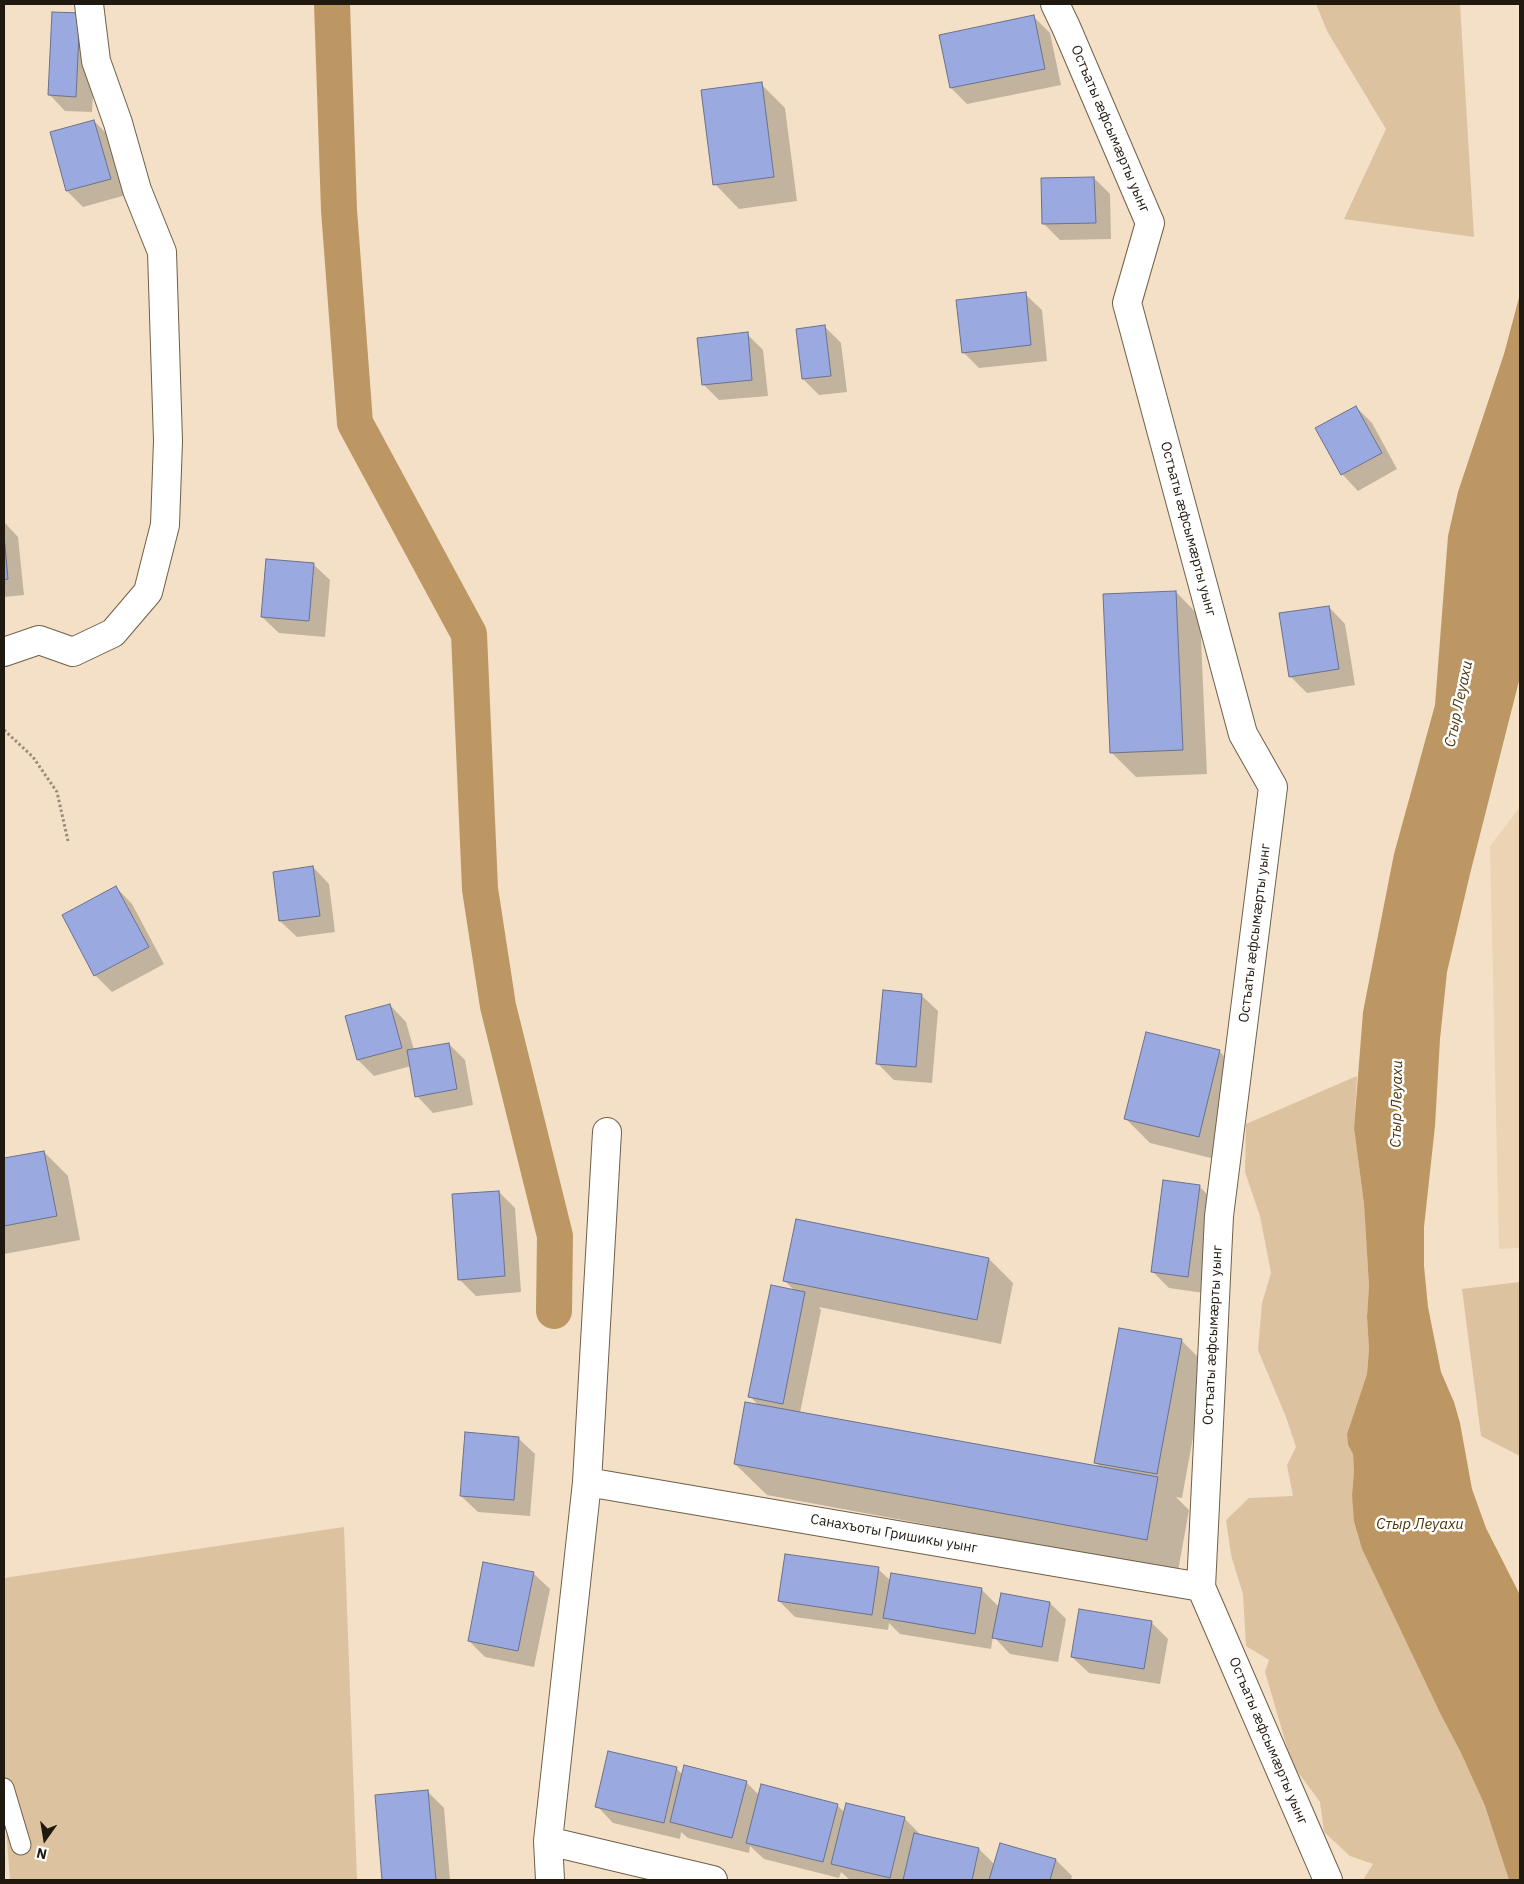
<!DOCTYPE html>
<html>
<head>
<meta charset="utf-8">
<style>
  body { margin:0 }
  #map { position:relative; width:1524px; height:1884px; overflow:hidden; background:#f3e0c7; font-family:"IBM Plex Sans",sans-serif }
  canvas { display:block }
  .frame { position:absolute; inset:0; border:5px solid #201910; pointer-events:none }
  .north { position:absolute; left:20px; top:1814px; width:50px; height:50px; -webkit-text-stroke:4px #fff; paint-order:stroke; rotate:193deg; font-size:14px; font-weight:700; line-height:20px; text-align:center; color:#201910 }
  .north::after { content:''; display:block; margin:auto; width:18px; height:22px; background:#201910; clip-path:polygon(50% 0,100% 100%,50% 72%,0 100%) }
</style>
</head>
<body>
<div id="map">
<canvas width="1524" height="1884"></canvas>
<div class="frame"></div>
<div class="north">N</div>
</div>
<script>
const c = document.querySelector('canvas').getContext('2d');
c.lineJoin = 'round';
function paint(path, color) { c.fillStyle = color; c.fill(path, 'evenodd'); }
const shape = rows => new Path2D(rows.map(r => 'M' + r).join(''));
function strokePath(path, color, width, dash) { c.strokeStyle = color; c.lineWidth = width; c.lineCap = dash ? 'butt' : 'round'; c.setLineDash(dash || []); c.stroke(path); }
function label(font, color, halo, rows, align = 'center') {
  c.font = font + ' "IBM Plex Sans",sans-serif'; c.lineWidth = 5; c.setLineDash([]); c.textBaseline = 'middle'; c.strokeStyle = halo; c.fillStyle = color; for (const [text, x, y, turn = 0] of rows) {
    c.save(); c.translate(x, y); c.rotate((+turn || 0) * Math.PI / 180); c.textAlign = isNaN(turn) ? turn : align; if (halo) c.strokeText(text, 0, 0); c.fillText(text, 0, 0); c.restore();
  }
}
const built = shape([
  [1520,807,1520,1248,1499,1249,1490,846]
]);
const green = shape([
  [1316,4,1460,4,1474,237,1344,219,1386,129,1327,31],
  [1357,1076,1354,1128,1364,1204,1369,1286,1367,1317,1369,1349,1367,1374,1347,1434,1348,1445,1353,1454,1354,1471,1352,1495,1362,1549,1440,1713,1461,1753,1485,1806,1509,1880,1363,1880,1373,1864,1350,1856,1324,1832,1320,1802,1292,1764,1265,1672,1269,1660,1246,1646,1243,1594,1231,1555,1226,1520,1249,1498,1293,1496,1287,1465,1296,1447,1286,1417,1258,1350,1262,1303,1271,1273,1260,1216,1245,1172,1246,1124],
  [1520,1282,1520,1456,1481,1436,1462,1289],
  [344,1527,357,1880,10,1880,4,1801,4,1578]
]);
const water = shape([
  [1520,294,1520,677,1470,874,1447,972,1440,1039,1435,1126,1424,1227,1424,1266,1428,1307,1441,1372,1454,1402,1460,1423,1472,1489,1486,1528,1520,1595,1520,1880,1509,1880,1485,1806,1461,1753,1440,1713,1362,1549,1354,1521,1352,1495,1354,1471,1353,1454,1348,1445,1347,1434,1367,1374,1369,1349,1367,1317,1369,1286,1364,1204,1354,1128,1363,1012,1394,854,1435,705,1448,536,1458,492,1504,354]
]);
const shadow = shape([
  [53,13,96,30,92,112,65,111,49,94],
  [1034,17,1050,33,1061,85,967,104,951,88],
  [761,84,785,108,797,201,739,209,715,184],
  [94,121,110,137,126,195,83,207,67,191],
  [1094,178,1110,194,1111,239,1060,240,1044,224],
  [1025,294,1042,310,1047,361,979,368,963,352],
  [825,327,841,343,847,392,819,395,803,379],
  [747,334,763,350,768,396,719,400,703,384],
  [1356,407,1372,423,1397,469,1358,491,1342,474],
  [4,522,18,537,24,595,4,597],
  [313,564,330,580,325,637,279,633,262,617],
  [1176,592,1200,617,1207,774,1136,777,1111,752],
  [1329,607,1345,624,1355,685,1307,693,1291,677],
  [313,867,329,884,335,932,297,937,280,921],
  [116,887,132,904,164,964,112,992,95,975,63,916],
  [921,995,938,1011,932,1083,894,1080,877,1063],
  [390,1005,406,1022,414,1050,449,1044,465,1060,473,1105,433,1113,417,1096,411,1066,374,1076,358,1060],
  [1219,1051,1244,1076,1223,1161,1150,1143,1125,1118],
  [44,1152,68,1176,80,1240,4,1254,4,1160],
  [1199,1186,1215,1202,1204,1293,1169,1288,1153,1272],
  [499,1192,515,1208,521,1292,476,1296,460,1280],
  [989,1259,1013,1283,1001,1344,819,1307,821,1310,800,1413,1101,1468,1096,1463,1181,1340,1206,1365,1182,1498,1176,1497,1189,1510,1178,1571,767,1495,735,1464,759,1406,750,1396,795,1291,785,1281],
  [518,1438,535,1454,530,1516,478,1512,461,1496],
  [878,1569,891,1581,981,1589,999,1607,1050,1603,1066,1619,1058,1662,1010,1654,993,1636,991,1649,900,1634,889,1623,888,1630,795,1617,779,1601],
  [533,1573,550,1589,534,1667,485,1657,469,1641],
  [1151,1622,1168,1639,1160,1684,1089,1673,1072,1657],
  [676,1768,683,1775,746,1782,759,1795,837,1805,845,1813,904,1818,921,1835,979,1849,995,1865,1001,1845,1056,1860,1072,1876,1071,1880,850,1880,841,1872,839,1878,764,1859,750,1846,749,1853,688,1838,681,1832,680,1839,613,1823,597,1806],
  [428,1792,444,1808,450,1880,384,1880,376,1796]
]);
const canal = shape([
  [332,4,339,210,355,423,469,634,480,889,498,1006,555,1236,554,1311]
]);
const building = shape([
  [52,12,80,13,76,97,48,95,52,12],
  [1034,15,1045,69,950,88,939,35,1034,15],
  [762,82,774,177,713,185,701,90,762,82],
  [94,120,111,179,66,191,50,132,94,120],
  [1094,177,1096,223,1042,224,1041,178,1094,177],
  [1026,292,1031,345,962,353,956,300,1026,292],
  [825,325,831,376,802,379,796,329,825,325],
  [748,332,752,380,702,385,697,338,748,332],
  [1356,406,1382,453,1341,475,1315,428,1356,406],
  [4,535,8,579,4,580,4,535],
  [266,559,314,563,309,621,261,617,266,559],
  [1176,591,1183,750,1110,753,1103,594,1176,591],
  [1329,606,1339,669,1289,677,1279,613,1329,606],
  [313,866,320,916,279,921,273,872,313,866],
  [116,886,149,947,94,976,62,915,116,886],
  [883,990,922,994,916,1067,876,1064,883,990],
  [390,1004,402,1048,357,1060,345,1016,390,1004],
  [1146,1032,1220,1050,1199,1137,1124,1119,1146,1032],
  [449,1043,457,1089,415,1097,407,1050,449,1043],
  [44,1151,57,1216,4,1226,4,1158,44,1151],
  [1163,1180,1200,1185,1188,1277,1151,1272,1163,1180],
  [499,1191,505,1276,458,1280,452,1194,499,1191],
  [796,1219,989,1258,977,1320,783,1281,796,1219],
  [771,1285,805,1292,783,1404,748,1397,771,1285],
  [1119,1328,1182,1339,1157,1474,1094,1463,1119,1328],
  [745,1402,1158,1477,1147,1540,734,1464,745,1402],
  [465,1432,519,1437,514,1500,460,1496,465,1432],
  [785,1554,879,1567,872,1615,778,1601,785,1554],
  [483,1562,534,1572,518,1651,468,1641,483,1562],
  [891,1573,982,1588,975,1634,883,1618,891,1573],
  [1001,1593,1050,1602,1042,1647,992,1638,1001,1593],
  [1079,1609,1152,1621,1144,1669,1071,1657,1079,1609],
  [608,1751,677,1767,664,1823,595,1807,608,1751],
  [684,1765,747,1781,732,1838,670,1822,684,1765],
  [761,1784,838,1804,823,1862,746,1843,761,1784],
  [428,1790,436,1880,382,1880,375,1795,428,1790],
  [846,1803,905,1817,890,1878,831,1864,846,1803],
  [914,1833,979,1848,972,1880,903,1880,914,1833],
  [1000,1843,1056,1859,1050,1880,989,1880,1000,1843]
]);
const path = shape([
  [4,730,33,757,57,792,68,841]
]);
const service = shape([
  [4,1788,21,1845]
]);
const minor = shape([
  [1055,4,1066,27,1150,223,1127,303,1243,734,1273,787,1219,1216,1201,1587,1328,1880],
  [4,652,39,640,73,652,113,633,148,592,165,525,168,441,162,252,137,190,118,123,96,61,89,4],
  [587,1482,1201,1587],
  [548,1841,713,1880],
  [550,1880,548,1841,587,1482,607,1132]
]);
const streetNames = [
  ["Остъаты æфсымæрты уынг",1110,129,67],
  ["Остъаты æфсымæрты уынг",1188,529,75],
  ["Остъаты æфсымæрты уынг",1255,933,-83],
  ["Остъаты æфсымæрты уынг",1213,1335,-87],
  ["Санахъоты Гришикы уынг",894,1534,10],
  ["Остъаты æфсымæрты уынг",1268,1741,67]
];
const waterNames = [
  ["Стыр Леуахи",1459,704,-78],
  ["Стыр Леуахи",1397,1104,-89],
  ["Стыр Леуахи",1420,1525]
];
paint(built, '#ebd3b3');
paint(green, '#dcc29f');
paint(water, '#bc9763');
paint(shadow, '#0003');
strokePath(canal, '#bc9763', 36);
paint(building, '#9aa9e0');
strokePath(building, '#6a718a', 1);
strokePath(service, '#705f49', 21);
strokePath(minor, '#705f49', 30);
strokePath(path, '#9a8c7a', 3, [2.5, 2.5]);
strokePath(service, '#fff', 19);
strokePath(minor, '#fff', 28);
label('14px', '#201910', '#fff', streetNames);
label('italic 15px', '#4e3408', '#fff', waterNames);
</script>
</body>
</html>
